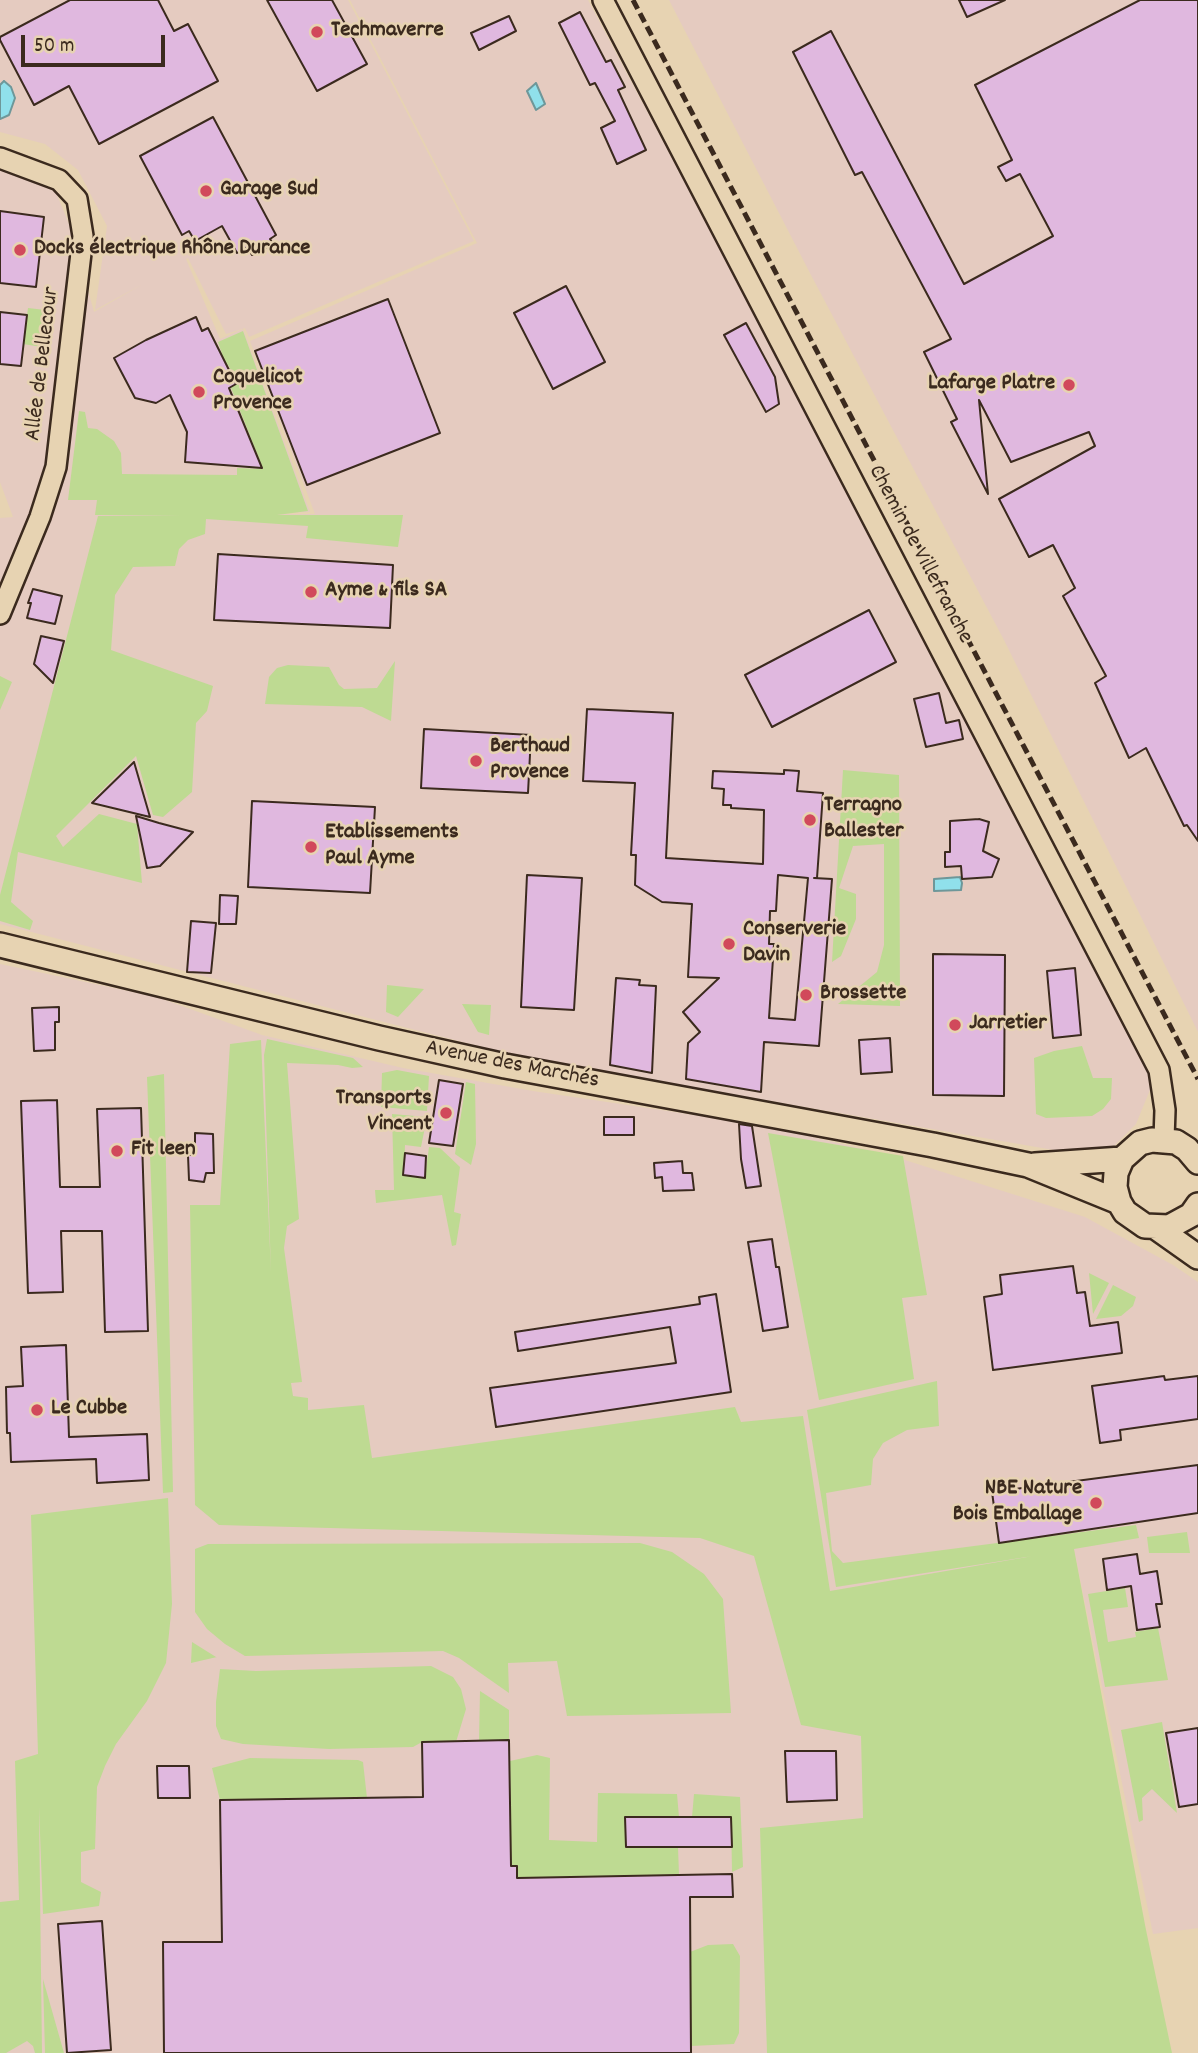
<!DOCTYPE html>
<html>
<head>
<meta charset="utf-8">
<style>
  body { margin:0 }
  #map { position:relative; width:1198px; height:2053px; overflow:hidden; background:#e7d3b2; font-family:Dekko,sans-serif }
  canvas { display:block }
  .scale { position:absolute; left:21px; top:35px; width:144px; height:32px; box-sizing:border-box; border:4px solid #3b2a1e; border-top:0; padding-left:9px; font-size:21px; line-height:24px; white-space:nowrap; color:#3b2a1e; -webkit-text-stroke:5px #e7d3b2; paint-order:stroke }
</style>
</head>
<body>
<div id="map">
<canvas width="1198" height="2053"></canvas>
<div class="scale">50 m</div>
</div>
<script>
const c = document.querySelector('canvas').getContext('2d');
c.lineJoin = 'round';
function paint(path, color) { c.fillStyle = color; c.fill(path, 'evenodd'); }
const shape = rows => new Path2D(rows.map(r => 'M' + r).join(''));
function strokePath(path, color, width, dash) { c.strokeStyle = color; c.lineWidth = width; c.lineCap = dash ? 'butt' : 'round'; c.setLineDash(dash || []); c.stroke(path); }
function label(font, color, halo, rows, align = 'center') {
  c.font = font + ' Dekko,sans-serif'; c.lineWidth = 5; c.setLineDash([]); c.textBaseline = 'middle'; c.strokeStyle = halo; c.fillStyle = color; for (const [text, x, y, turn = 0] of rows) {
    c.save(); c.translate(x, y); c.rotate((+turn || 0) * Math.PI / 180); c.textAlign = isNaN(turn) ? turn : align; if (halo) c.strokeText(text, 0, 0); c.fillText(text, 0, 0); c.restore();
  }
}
const built = shape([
  [0,0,348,0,474,241,249,337,245,328,226,334,188,258,186,259,220,339,243,329,310,512,210,515,315,514,250,341,477,243,350,0,588,0,969,718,1148,1062,1152,1085,1136,1124,1110,1150,1077,1154,537,1061,0,924,0,518,13,517,0,482,0,168,53,185,71,229,94,312,143,284,95,310,107,226,78,170,45,144,0,132],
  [669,0,1198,0,1198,1032,1004,640,811,275],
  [0,964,157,997,262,1035,403,1068,533,1091,762,1125,889,1155,1085,1217,1173,1265,1198,1282,1198,1928,1153,1934,1074,1550,902,2053,0,2053]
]);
const green = shape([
  [28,308,54,311,48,348,23,344],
  [243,331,308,511,277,515,403,515,398,547,306,538,308,526,206,519,205,534,188,540,179,549,175,566,133,567,115,595,111,650,213,686,207,711,196,723,192,792,163,817,153,815,136,756,56,836,63,847,99,814,137,824,142,883,18,852,11,902,33,921,30,930,0,921,0,895,98,516,181,515,95,515,97,500,68,500,79,411,85,412,88,428,97,429,114,441,121,453,122,474,237,475,237,468,263,469,231,388,238,383,228,365,221,368,216,357,222,354,218,342],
  [395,661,391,721,362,707,265,704,269,677,277,668,288,665,329,667,339,685,344,689,377,688],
  [0,676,12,682,0,710],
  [843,770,899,775,900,1006,838,1004,877,972,884,945,884,844,853,846,839,888,856,894,856,919,841,956,832,962],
  [387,985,424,989,398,1017,386,1012],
  [462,1004,491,1005,489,1035,478,1032],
  [267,1039,353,1058,363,1067,352,1068,338,1065,287,1063,299,1219,287,1226,284,1248,302,1382,291,1383,293,1396,308,1398,308,1410,364,1405,372,1458,735,1407,741,1422,803,1416,830,1591,1033,1556,836,1587,807,1410,937,1381,939,1426,907,1430,883,1443,873,1459,871,1485,826,1493,832,1551,843,1563,1136,1525,1139,1538,1074,1549,1146,1930,1172,2053,767,2053,760,1828,863,1818,861,1736,801,1725,754,1556,700,1538,219,1525,195,1505,190,1205,220,1205,230,1044,261,1040,271,1273,264,1055],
  [1082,1046,1093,1078,1112,1078,1111,1099,1103,1109,1092,1116,1046,1118,1036,1114,1034,1058,1054,1051],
  [397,1070,429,1076,427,1111,381,1107,382,1073],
  [164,1074,173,1492,163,1493,147,1077],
  [466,1082,475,1084,476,1144,471,1165,455,1154],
  [392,1114,427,1117,421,1147,405,1145,404,1175,425,1177,429,1147,440,1148,460,1167,454,1212,461,1214,456,1245,452,1246,442,1195,376,1203,375,1190,394,1190],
  [768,1133,903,1156,927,1295,902,1298,914,1379,819,1400],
  [1089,1273,1109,1283,1093,1314],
  [1113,1285,1136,1297,1133,1306,1121,1316,1096,1319],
  [168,1498,172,1604,166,1663,147,1701,116,1744,105,1766,97,1787,95,1849,81,1852,81,1882,101,1892,99,1906,43,1914,39,1807,42,2053,35,2053,33,2046,27,2041,6,2053,0,2053,0,1902,19,1900,15,1761,38,1754,31,1515],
  [1187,1532,1190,1553,1149,1553,1147,1537],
  [640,1543,672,1552,704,1574,723,1599,731,1713,567,1716,557,1661,508,1663,509,1693,459,1658,443,1651,245,1656,225,1644,207,1629,195,1612,195,1549,208,1544],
  [1125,1588,1128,1607,1103,1610,1108,1642,1136,1637,1135,1632,1158,1628,1168,1680,1105,1687,1088,1594],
  [192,1642,216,1657,217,1657,191,1663],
  [431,1666,453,1677,461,1689,466,1709,456,1742,422,1742,413,1747,329,1749,243,1744,221,1739,216,1726,216,1702,220,1669,256,1671],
  [480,1691,509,1710,509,1740,479,1741],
  [1162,1722,1177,1813,1152,1789,1142,1798,1143,1820,1139,1822,1121,1730],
  [537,1755,550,1758,549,1840,597,1842,598,1793,677,1794,679,1817,625,1817,626,1847,678,1847,679,1875,517,1878,517,1866,511,1866,510,1761],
  [250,1758,358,1760,363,1762,367,1798,220,1800,212,1768],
  [694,1794,740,1797,743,1867,732,1872,731,1817,692,1817],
  [733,1944,740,1956,739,2033,734,2044,691,2046,690,1952,708,1945],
  [43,1979,64,2053,45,2053]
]);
const water = shape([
  [4,81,11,87,15,98,9,115,0,119,0,85,4,81],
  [536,83,545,104,536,110,527,91,536,83],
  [960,877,962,883,961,890,934,891,934,879,960,877]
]);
const building = shape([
  [70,0,158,0,174,31,188,24,218,81,99,144,69,86,34,105,0,40,0,37,70,0],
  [267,0,332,0,367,64,317,91,267,0],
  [959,0,1005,0,967,17,959,0],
  [1140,0,1198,0,1198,841,1187,825,1184,826,1146,748,1129,758,1095,683,1106,676,1063,596,1075,588,1053,545,1029,557,999,499,1095,446,1089,432,1011,462,979,400,988,494,951,422,957,419,924,352,951,339,862,172,855,175,793,52,831,31,964,284,1053,236,1020,174,1006,181,998,167,1012,160,975,85,1140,0],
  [580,12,606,62,611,60,625,87,618,90,646,150,617,164,601,128,615,121,595,83,590,85,559,23,580,12],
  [509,16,516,31,479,50,471,33,509,16],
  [213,117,276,235,270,239,273,244,252,255,247,247,237,253,222,226,195,241,189,231,182,235,140,156,213,117],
  [0,211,44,217,36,287,0,283,0,211],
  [566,286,605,362,553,389,514,313,566,286],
  [388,299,440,433,307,485,255,351,388,299],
  [0,312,27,315,21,366,0,364,0,312],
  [196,317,202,331,208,328,236,384,229,388,262,468,185,462,187,432,170,395,156,403,135,398,114,358,146,340,196,317],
  [746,323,775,377,779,404,766,412,724,335,746,323],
  [218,554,393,565,390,628,214,620,218,554],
  [33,589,62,596,55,624,27,618,31,603,28,603,33,589],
  [869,610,896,662,772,727,745,675,869,610],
  [41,636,64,641,53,683,34,664,41,636],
  [939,693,946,723,959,720,963,739,926,747,914,699,939,693],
  [587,709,673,713,666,858,763,864,764,810,731,808,731,805,723,805,724,789,712,788,713,771,784,774,784,770,799,771,797,791,823,793,817,878,814,878,832,879,819,1046,764,1042,761,1092,686,1079,688,1043,700,1032,683,1012,719,978,688,977,692,904,662,902,635,885,636,855,631,855,635,783,583,781,587,709],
  [778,875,808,878,795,1020,769,1018,774,944,769,944,770,911,776,911,778,875],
  [424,729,531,735,528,793,421,788,424,729],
  [134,762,150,817,92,803,134,762],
  [252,801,375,807,370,893,248,887,252,801],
  [136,816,159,823,193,832,160,866,147,868,136,816],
  [979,819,989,822,983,851,999,859,992,877,962,879,961,866,945,867,945,852,950,852,950,821,979,819],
  [527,875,582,878,574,1010,521,1007,527,875],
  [220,895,238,896,236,924,219,924,220,895],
  [191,921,216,923,211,973,187,972,191,921],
  [933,954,1005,955,1004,1096,933,1095,933,954],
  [1075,968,1081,1035,1053,1038,1047,971,1075,968],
  [616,978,640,980,639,985,656,986,652,1073,610,1065,616,978],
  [59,1007,59,1022,55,1022,55,1050,34,1051,32,1008,59,1007],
  [890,1038,892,1072,861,1074,859,1040,890,1038],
  [439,1080,463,1084,453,1146,429,1143,439,1080],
  [57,1100,60,1187,100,1187,97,1109,141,1108,148,1331,105,1332,102,1231,61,1231,63,1292,28,1293,21,1101,57,1100],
  [604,1117,634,1117,634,1135,604,1135,604,1117],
  [739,1124,752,1126,761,1186,746,1188,741,1159,739,1124],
  [195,1133,213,1134,214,1173,206,1173,204,1182,189,1180,188,1155,195,1155,195,1133],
  [405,1153,426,1156,425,1178,403,1175,405,1153],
  [682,1161,683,1173,692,1173,694,1190,663,1191,662,1177,655,1178,654,1163,682,1161],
  [772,1239,776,1267,779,1267,788,1327,763,1331,748,1242,772,1239],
  [1073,1266,1077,1293,1085,1292,1090,1326,1118,1322,1122,1353,993,1370,984,1297,1002,1294,1000,1275,1073,1266],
  [716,1294,731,1392,496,1427,490,1388,676,1363,670,1327,518,1351,515,1332,700,1304,699,1297,716,1294],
  [66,1345,69,1437,147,1434,149,1480,97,1483,96,1459,11,1462,10,1433,7,1433,6,1387,23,1386,21,1347,66,1345],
  [1164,1376,1165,1380,1198,1376,1198,1419,1120,1430,1121,1440,1100,1443,1092,1386,1164,1376],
  [1198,1465,1198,1513,999,1543,992,1492,1198,1465],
  [1137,1554,1140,1574,1157,1571,1162,1604,1156,1604,1160,1627,1137,1630,1131,1586,1107,1590,1103,1559,1137,1554],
  [1198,1728,1198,1804,1179,1807,1166,1733,1198,1728],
  [509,1740,511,1866,517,1866,517,1878,732,1874,733,1897,690,1897,691,2053,164,2053,163,1942,222,1942,220,1800,423,1797,422,1742,509,1740],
  [785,1751,836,1751,837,1800,787,1802,785,1751],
  [157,1766,189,1766,190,1798,158,1798,157,1766],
  [625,1817,731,1817,732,1847,626,1847,625,1817],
  [102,1921,111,2050,67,2053,58,1924,102,1921]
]);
const minor = shape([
  [603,0,1159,1070,1165,1110,1164,1139],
  [0,158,59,180,77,199,83,236,56,467,40,517,0,614]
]);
const tertiary = shape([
  [0,945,379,1038,505,1066,933,1145,1028,1165,1119,1202],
  [1198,1162,1187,1149,1176,1142,1152,1140,1140,1143,1122,1159,1116,1173,1115,1187,1119,1202,1125,1212,1145,1226,1169,1227,1191,1215,1198,1205],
  [1035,1165,1122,1159],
  [1157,1228,1198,1257]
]);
const rail = shape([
  [633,0,1198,1079]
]);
const markers = [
  [317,32,7,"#d1495b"],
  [206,191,7,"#d1495b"],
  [20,250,7,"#d1495b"],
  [1069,385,7,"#d1495b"],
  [199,392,7,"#d1495b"],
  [311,592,7,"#d1495b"],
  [476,761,7,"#d1495b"],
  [810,820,7,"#d1495b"],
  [311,847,7,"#d1495b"],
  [729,944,7,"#d1495b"],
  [806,995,7,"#d1495b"],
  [955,1025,7,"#d1495b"],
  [446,1113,7,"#d1495b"],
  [117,1151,7,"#d1495b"],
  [37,1410,7,"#d1495b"],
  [1096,1503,7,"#d1495b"]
];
const poiNames = [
  ["Techmaverre",331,32],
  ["Garage Sud",220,191],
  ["Docks électrique Rhône Durance",34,250],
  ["Coquelicot",213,379],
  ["Provence",213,405],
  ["Lafarge Platre",1055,385,"right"],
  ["Ayme & fils SA",325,592],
  ["Berthaud",490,748],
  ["Provence",490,774],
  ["Terragno",824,807],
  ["Ballester",824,833],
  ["Etablissements",325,834],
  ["Paul Ayme",325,860],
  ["Conserverie",743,931],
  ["Davin",743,957],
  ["Brossette",820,995],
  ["Jarretier",969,1025],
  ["Transports",432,1100,"right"],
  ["Vincent",432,1126,"right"],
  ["Fit leen",131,1151],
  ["Le Cubbe",51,1410],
  ["NBE Nature",1082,1490,"right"],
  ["Bois Emballage",1082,1516,"right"]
];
const streetNames = [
  ["Allée de Bellecour",44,364,-83],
  ["Chemin de Villefranche",919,555,62],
  ["Avenue des Marchés",512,1066,11]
];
paint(built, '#e5cbc0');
paint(green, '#beda92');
paint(water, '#90e0eb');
strokePath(water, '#6e9799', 2);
paint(building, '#e0b8df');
strokePath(building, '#3b2a1e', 2);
strokePath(minor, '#3b2a1e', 24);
strokePath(tertiary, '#3b2a1e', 28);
strokePath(minor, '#e7d3b2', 19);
strokePath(tertiary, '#e7d3b2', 23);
strokePath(rail, '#3b2a1e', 5, [10, 5]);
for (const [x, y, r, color] of markers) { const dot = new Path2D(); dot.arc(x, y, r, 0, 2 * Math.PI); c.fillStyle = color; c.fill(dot); strokePath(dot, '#e7d3b2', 2.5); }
label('bold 23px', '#3b2a1e', '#e7d3b2', poiNames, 'left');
label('23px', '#3b2a1e', '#e7d3b2', streetNames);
</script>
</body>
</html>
